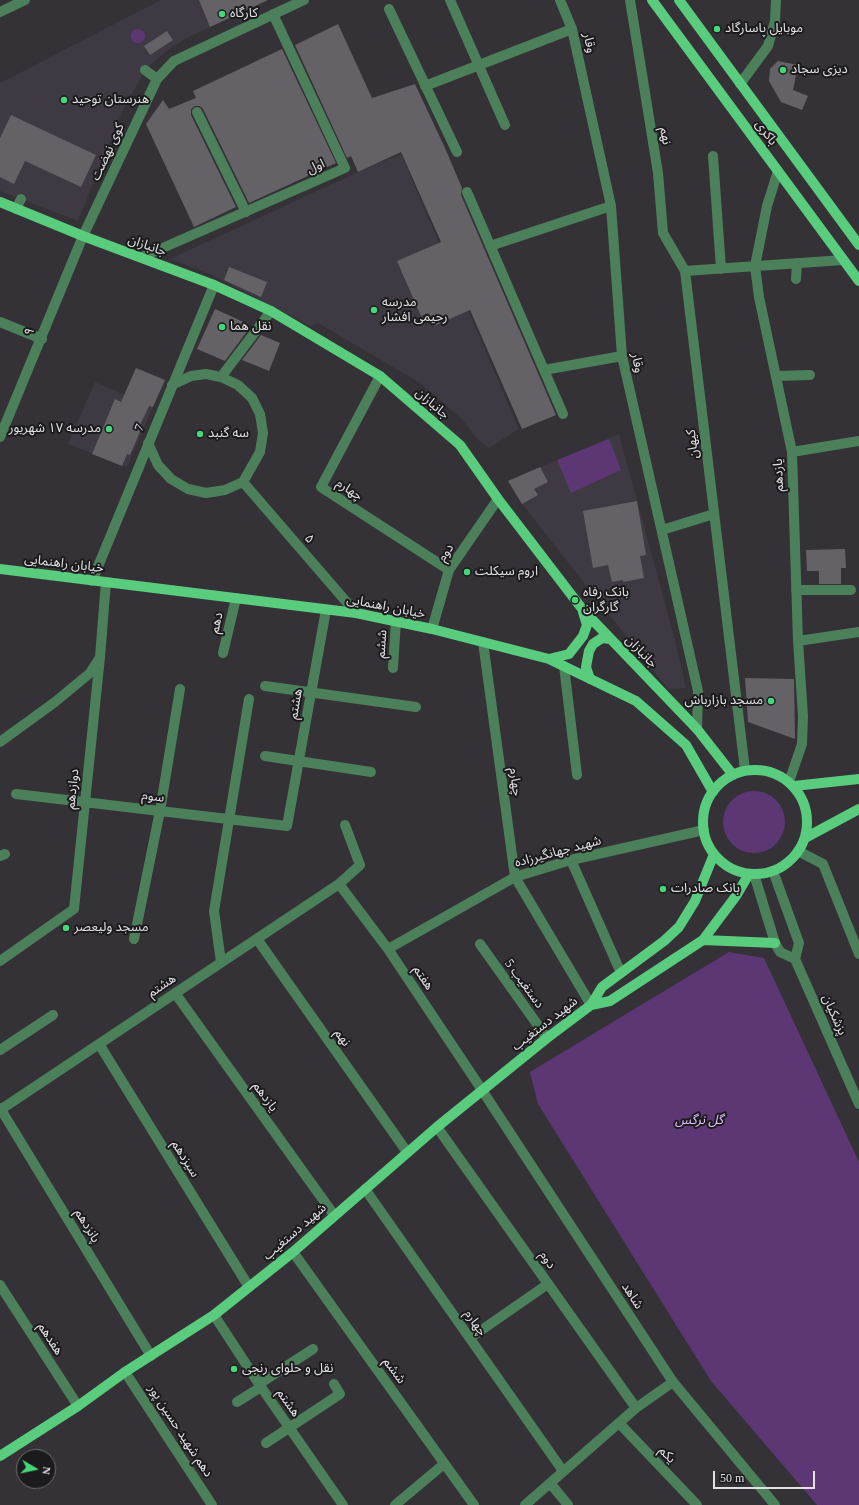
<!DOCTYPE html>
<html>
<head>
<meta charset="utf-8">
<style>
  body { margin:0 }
  #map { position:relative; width:859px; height:1505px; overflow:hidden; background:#343236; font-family:"Times New Roman",serif }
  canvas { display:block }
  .north { position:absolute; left:16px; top:1449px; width:40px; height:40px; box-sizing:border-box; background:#1b1a1c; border:1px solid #6b6a6c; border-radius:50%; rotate:99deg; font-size:11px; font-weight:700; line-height:16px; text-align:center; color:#e3e1e4 }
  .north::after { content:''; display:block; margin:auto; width:14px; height:18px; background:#46d779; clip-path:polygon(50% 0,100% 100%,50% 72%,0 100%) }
  .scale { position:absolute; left:713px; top:1471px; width:102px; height:18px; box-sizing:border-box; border:2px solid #e3e1e4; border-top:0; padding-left:5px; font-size:12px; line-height:14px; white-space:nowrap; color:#e3e1e4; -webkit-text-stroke:3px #1b1a1c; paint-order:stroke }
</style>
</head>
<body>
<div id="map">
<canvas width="859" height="1505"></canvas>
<div class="north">N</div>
<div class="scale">50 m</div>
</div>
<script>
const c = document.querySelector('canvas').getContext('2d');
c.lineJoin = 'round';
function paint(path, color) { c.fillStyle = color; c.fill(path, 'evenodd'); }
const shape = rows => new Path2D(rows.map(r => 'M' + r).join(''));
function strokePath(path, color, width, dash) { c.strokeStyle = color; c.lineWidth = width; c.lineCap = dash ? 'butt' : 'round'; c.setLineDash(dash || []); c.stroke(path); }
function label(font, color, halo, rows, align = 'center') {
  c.font = font + ' "Times New Roman","Noto Sans Arabic",serif'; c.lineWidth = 4; c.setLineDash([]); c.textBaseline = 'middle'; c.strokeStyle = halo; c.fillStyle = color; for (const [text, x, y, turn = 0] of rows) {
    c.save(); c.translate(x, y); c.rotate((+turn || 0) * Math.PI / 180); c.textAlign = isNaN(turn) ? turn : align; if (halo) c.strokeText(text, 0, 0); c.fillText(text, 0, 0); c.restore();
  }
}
const built = shape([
  [161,0,268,0,187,38,165,52,145,70,122,112,78,221,0,191,0,83],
  [401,154,519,429,489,448,479,441,461,418,420,383,318,323,310,326,210,274,170,259,358,172],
  [95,382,153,407,127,467,68,444],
  [619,434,675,640,686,688,668,689,522,504,508,481]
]);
const green = shape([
  '131 36a7 7 0 1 1 14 0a7 7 0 1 1-14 0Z',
  [609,439,621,470,571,493,557,460],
  '723 822a31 31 0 1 1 62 0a31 31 0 1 1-62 0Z',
  [729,952,764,958,859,1162,859,1505,817,1505,711,1381,538,1104,530,1072]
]);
const building = shape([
  [199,0,268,0,210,27],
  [338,24,372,98,415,84,445,148,462,188,461,195,556,415,522,429,470,310,434,326,428,313,421,316,397,261,441,242,401,152,358,172,351,156,347,158,295,45],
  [167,31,173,40,150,55,144,46],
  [282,49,336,163,249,203,203,109,200,106,195,106,191,109,191,115,236,207,194,227,146,124,163,100,169,109,196,98,193,91],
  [778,61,798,65,793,90,808,96,802,110,781,102,769,81,770,69],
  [11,115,96,155,81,187,25,161,14,184,0,177,0,138],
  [229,267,267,282,261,297,224,280],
  [215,309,248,324,246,330,248,330,225,361,197,349],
  [261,335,280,343,269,371,242,360],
  [136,368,165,380,153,407,149,406,140,425,142,427,130,455,127,454,122,466,92,454,115,399,121,402],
  [540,467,548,482,534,489,538,495,522,504,508,481],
  [637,501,646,555,640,556,644,578,623,582,623,580,612,582,608,565,593,568,583,511],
  [845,549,846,568,841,568,841,584,819,584,819,571,807,571,806,550],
  [745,678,794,679,795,739,748,722]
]);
const minor = shape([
  [450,0,505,125],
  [560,0,572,29,611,206,622,356,698,691,697,729],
  [630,0,658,173,663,233,685,271,745,770],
  [389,9,457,152],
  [0,12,25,0],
  [145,70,157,79],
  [740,84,768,46,775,21,776,0],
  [425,86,572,29],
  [197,112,246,212],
  [713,156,721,269],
  [778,171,767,206,755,266,759,297,792,452,798,641,803,716,802,744,789,782],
  [467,192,563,414],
  [16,209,21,199],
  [490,246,611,206],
  [142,257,345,168,273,14],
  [685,271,843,260],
  [796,279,797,263],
  [0,322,42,339],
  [544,370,622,356],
  [380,376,321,487,449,570],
  [776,376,810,375],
  [221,377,271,311],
  [0,437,83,236,157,79,174,61,304,0],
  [148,443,158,465,171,479,188,489,206,493,225,490,243,482,260,452,263,433,260,414,252,398,238,385,221,377,206,374,191,376,172,385],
  [792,452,859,441],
  [243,482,356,613],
  [662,530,714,514],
  [92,581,214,285],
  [796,590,851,590],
  [432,629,449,570,498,499],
  [798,641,859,632],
  [483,642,515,877,591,1005],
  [223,653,236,598],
  [564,666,577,775],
  [393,668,396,621],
  [265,686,416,707],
  [0,742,55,702,90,673,99,659],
  [265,756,371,772],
  [16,794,287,826,326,610],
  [798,851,823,864,859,954],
  [0,856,5,854],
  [571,860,621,973],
  [773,871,799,943,795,959,859,1104],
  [754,874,775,943,780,952,795,959],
  [339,884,388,949,482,1090,673,1382,775,1505],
  [134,939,160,811,180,689],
  [257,939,407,1152],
  [480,944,547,1038],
  [388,949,515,877,571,860,704,830],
  [0,961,74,909,100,657,106,582],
  [221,962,214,911,249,699],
  [175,993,334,1215],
  [99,1044,249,1287],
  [0,1050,53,1015],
  [0,1108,151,1356],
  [0,1110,339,884,360,865,345,825],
  [437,1127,636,1408],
  [365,1189,563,1471],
  [293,1252,474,1505],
  [0,1285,78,1406],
  [214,1315,259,1384,343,1505],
  [470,1338,548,1284],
  [125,1372,212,1505],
  [259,1384,313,1349],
  [237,1402,261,1387],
  [619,1423,697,1505],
  [266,1443,340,1394,334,1384],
  [550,1483,568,1505],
  [395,1505,444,1464],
  [525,1505,636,1408,673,1382]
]);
const major = shape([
  [652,0,859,281],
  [679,0,859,245],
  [0,202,83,236,214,285,271,311,380,376,460,445,498,499,583,610,697,729,733,775],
  [0,569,356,613,432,629,549,659,636,701,686,745,713,792],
  [549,659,569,654,583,636,587,625,583,612],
  [590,679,586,667,589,651,593,644,602,638,610,639],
  '703 822a52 52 0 1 1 104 0a52 52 0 1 1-104 0Z',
  [794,786,859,779],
  [805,838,859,809],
  [703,940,775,943],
  [591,1005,610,1001,703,940,736,896,749,874],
  [0,1456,78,1406,125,1372,214,1315,293,1252,437,1127,547,1038,591,1005,602,987,664,941,679,927,695,901,714,854]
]);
const markers = [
  [222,14,4,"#46d779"],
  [717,29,4,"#46d779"],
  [783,70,4,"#46d779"],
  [64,100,4,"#46d779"],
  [374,310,4,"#46d779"],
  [222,327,4,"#46d779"],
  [109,429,4,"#46d779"],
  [200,434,4,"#46d779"],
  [467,572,4,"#46d779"],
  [575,600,4,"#46d779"],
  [771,701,4,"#46d779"],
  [663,889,4,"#46d779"],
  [66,928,4,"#46d779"],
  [234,1369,4,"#46d779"]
];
const poiNames = [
  ["کارگاه",230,14],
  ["موبایل پاسارگاد",725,29],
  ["دیزى سجاد",791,70],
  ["هنرستان توحید",72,100],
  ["مدرسه",382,303],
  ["رحیمی افشار",382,318],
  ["نقل هما",230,327],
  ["مدرسه ۱۷ شهریور",101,429,"right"],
  ["سه گنبد",208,434],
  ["اروم سیکلت",475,572],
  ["بانک رفاه",583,593],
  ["گارگران",583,608],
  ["مسجد بازارباش",763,701,"right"],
  ["بانک صادرات",671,889],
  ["مسجد ولیعصر",74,928],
  ["نقل و حلوای رنجی",242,1369]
];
const streetNames = [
  ["وقار",589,43,78],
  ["باکری",766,133,54],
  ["نهم",665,136,81],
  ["کوی نهضت",108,152,-65],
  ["اول",316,167,-24],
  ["جانبازان",147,246,20],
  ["۹",30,332,-68],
  ["وقار",637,363,79],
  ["جانبازان",432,404,41],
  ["7",140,428,-68],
  ["کیهان",693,444,-97],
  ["یازدهم",779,475,-92],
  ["چهارم",349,490,33],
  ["۵",309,539,49],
  ["دوم",446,553,-57],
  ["خیابان راهنمایی",64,564,7],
  ["خیابان راهنمایی",386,607,11],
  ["دهم",217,623,-77],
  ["ششم",382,644,-86],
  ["جانبازان",641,652,46],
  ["هشتم",296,704,-80],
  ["چهارم",515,782,82],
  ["دوازدهم",73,789,-84],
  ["سوم",153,797,7],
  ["شهید جهانگیرزاده",558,852,-15],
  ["هفتم",423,978,56],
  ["دستغیب 5",524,984,54],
  ["هشتم",162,986,-34],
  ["پزشکیان",834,1015,66],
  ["شهید دستغیب",545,1024,-38],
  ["نهم",342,1038,55],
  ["یازدهم",265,1097,54],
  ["سیزدهم",185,1159,58],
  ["پانزدهم",87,1226,59],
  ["شهید دستغیب",295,1232,-41],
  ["دوم",547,1260,55],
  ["شاهد",632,1296,57],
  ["چهارم",475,1323,55],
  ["هفدهم",50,1339,57],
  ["ششم",394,1371,54],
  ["هشتم",288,1403,55],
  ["دهم شهید حسین پور",180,1431,57],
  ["یکم",667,1455,46]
];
const parkNames = [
  ["گل نرگس",699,1121]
];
paint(built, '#3e3942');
paint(green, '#5c3774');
paint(building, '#656267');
strokePath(minor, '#4c805a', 10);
strokePath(major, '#59cc7d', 10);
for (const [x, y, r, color] of markers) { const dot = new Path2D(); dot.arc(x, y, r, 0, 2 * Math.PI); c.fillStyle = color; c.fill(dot); strokePath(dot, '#1b1a1c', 1.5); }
label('13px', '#e3e1e4', '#1b1a1c', poiNames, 'left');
label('13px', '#e3e1e4', '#1b1a1c', streetNames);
label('italic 13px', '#e3c0fd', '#1b1a1c', parkNames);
</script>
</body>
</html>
